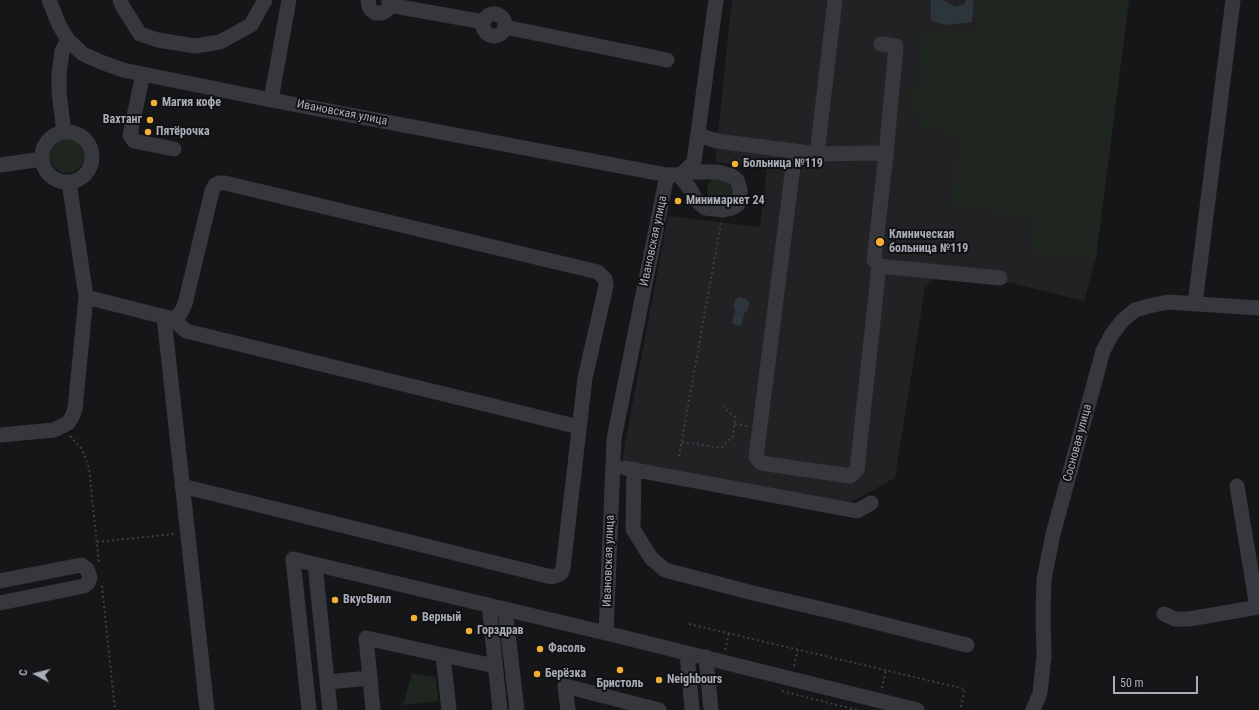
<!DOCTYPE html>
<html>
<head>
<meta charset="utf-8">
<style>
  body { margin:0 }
  #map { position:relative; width:1259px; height:710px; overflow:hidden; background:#161618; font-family:"Roboto Condensed",sans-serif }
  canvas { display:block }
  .north { position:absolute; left:16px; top:654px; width:40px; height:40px; -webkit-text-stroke:3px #111113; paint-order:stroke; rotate:277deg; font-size:11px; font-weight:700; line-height:16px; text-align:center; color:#a8adb8 }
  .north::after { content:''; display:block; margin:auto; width:14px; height:18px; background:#a8adb8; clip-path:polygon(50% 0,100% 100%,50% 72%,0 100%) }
  .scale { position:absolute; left:1113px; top:676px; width:85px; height:18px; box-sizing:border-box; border:2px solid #a8adb8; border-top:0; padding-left:5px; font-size:12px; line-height:14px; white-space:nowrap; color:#a8adb8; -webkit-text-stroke:3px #111113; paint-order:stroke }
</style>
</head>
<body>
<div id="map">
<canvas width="1259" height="710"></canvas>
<div class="north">С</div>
<div class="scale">50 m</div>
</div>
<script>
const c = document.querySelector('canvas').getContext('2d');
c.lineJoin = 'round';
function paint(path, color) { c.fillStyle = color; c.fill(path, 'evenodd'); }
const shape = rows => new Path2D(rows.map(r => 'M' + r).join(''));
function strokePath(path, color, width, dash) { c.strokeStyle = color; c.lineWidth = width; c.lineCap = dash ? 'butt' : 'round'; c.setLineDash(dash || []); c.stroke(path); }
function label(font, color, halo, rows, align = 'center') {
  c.font = font + ' "Roboto Condensed",sans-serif'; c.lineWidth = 4; c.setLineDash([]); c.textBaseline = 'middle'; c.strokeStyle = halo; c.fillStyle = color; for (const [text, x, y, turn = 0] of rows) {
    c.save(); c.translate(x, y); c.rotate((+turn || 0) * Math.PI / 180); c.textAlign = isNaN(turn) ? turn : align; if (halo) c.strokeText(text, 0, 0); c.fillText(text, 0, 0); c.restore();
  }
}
const built = shape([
  [732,0,1129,0,1096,257,1084,301,1011,283,937,276,925,288,895,478,849,503,622,460,668,216,760,227,767,168,715,162]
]);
const green = shape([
  [978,0,1129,0,1096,257,1032,253,1030,217,951,207,959,137,939,131,922,129,906,90,920,85,922,71,918,36,928,31,950,34,978,27],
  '50 156a17 17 0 1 1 34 0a17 17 0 1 1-34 0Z',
  [714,178,730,182,731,186,731,195,725,201,716,202,709,197,707,192,708,184],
  [412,673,436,677,438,701,403,705]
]);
const water = shape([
  [931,0,943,0,955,7,964,4,966,0,974,0,972,22,948,25,931,21],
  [739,297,746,299,749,302,748,309,745,312,741,326,732,324,735,310,733,307,735,300]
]);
const path = shape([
  [735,424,747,426],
  [70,436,82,449,89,468,99,564],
  [682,442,721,448,733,436,735,417,723,407],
  [679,456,721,223],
  [97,542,174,534],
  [102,586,115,710],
  [689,624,965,689,960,710],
  [725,650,729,633],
  [794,666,798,649],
  [882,688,886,670],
  [782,691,857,710]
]);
const minor = shape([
  [49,0,59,25,68,40,83,54,101,62,123,70,271,100,667,175,679,175,684,172,694,162,716,0],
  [120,0,123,7,140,34,158,40,195,46,220,42,251,25,265,0],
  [368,0,369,6,371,10,376,13,382,13,387,10,389,5,389,0],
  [389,5,484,22],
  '483 25a11 11 0 1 1 22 0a11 11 0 1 1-22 0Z',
  [505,27,667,60],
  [143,74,130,135,134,141,174,149],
  [271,100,289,0],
  '42 157a25 25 0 1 1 50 0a25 25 0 1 1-50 0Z',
  [64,132,59,92,59,75,62,51,68,40],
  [698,135,717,141,817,154,835,0],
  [795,151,756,457,761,463,850,476,857,470,879,266,1000,278],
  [817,154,874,153,886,155],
  [0,165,42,159],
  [679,175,691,190,696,200,705,208,723,210,732,208,738,204,740,190,737,180,732,176,718,172,684,172],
  [69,182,86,297,173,319,186,331,579,427],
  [879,266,874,260,886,155,896,46,881,44],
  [1195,304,1233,0],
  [164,317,207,710],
  [173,319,180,314,185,304,212,191,215,185,219,183,225,183,598,272,605,279,606,286,585,378,563,568,561,573,558,575,552,577,182,486],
  [0,435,54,430,68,423,72,417,75,409,86,297],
  [625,468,857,511,871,503],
  [634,469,633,529,651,558,665,570,753,593,847,615,967,645],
  [1237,486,1257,607],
  [315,564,330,710],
  [0,581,81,565,87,569,90,578,88,583,84,586,0,603],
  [489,605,500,710],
  [505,609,517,710],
  [1164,614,1175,619,1189,619,1259,607],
  [606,633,614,439,667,175],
  [687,653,692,710],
  [706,657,711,710],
  [370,678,366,638,443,655],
  [327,682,370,678,373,710],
  [309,710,293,559,606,633,917,710],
  [449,710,443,655,495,666],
  [568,710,565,686,659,710],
  [1033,710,1040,693,1044,656,1043,615,1044,579,1053,534,1103,351,1112,334,1123,320,1135,310,1149,306,1168,302,1259,308]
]);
const markers = [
  [154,103,4,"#f2b134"],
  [150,120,4,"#f2b134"],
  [148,132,4,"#f2b134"],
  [735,164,4,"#f2b134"],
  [678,201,4,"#f2b134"],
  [880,242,5,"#f2b134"],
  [335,600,4,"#f2b134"],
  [414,618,4,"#f2b134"],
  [469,631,4,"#f2b134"],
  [540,649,4,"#f2b134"],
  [620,670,4,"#f2b134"],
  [537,674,4,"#f2b134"],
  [659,680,4,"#f2b134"]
];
const poiNames = [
  ["Магия кофе",162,103],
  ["Вахтанг",142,120,"right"],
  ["Пятёрочка",156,132],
  ["Больница №119",743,164],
  ["Минимаркет 24",686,201],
  ["Клиническая",889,235],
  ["больница №119",889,249],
  ["ВкусВилл",343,600],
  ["Верный",422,618],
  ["Горздрав",477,631],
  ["Фасоль",548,649],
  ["Берёзка",545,674],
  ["Neighbours",667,680],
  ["Бристоль",620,684,"center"]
];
const streetNames = [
  ["Ивановская улица",342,113,11],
  ["Ивановская улица",654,241,-78],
  ["Сосновая улица",1078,443,-75],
  ["Ивановская улица",609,561,-88]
];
paint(built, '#222225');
paint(green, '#1e261f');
paint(water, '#2c353c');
strokePath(path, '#3d3f44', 2, [2, 3]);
strokePath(minor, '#37383d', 15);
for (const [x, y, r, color] of markers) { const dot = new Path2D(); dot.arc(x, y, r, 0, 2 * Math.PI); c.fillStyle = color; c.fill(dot); strokePath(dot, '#111113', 1.5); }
label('bold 12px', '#a8adb8', '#111113', poiNames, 'left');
label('12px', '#a8adb8', '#111113', streetNames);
</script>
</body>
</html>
